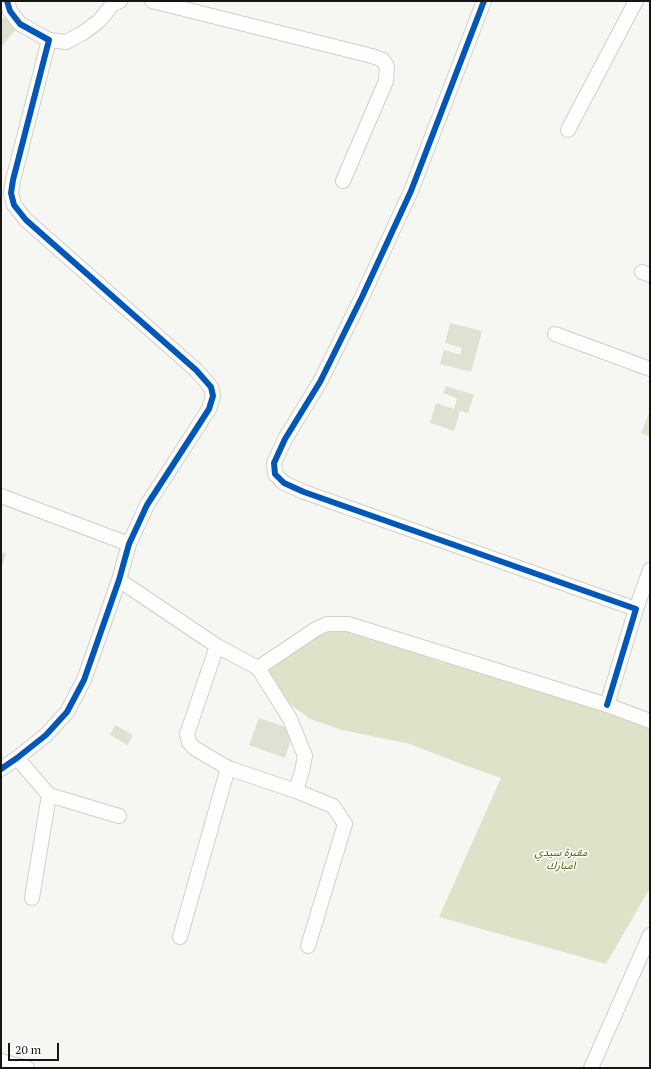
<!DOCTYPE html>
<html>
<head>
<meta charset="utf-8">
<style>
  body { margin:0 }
  #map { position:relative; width:651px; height:1069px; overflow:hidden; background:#f6f7f2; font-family:"PT Serif",serif }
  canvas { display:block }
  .frame { position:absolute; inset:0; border:2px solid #151613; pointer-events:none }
  .scale { position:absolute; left:8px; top:1043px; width:51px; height:18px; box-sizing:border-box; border:2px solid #151613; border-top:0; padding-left:5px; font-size:12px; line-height:14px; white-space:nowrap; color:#151613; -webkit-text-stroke:3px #fff; paint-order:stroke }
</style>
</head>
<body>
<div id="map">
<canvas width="651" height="1069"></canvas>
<div class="frame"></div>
<div class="scale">20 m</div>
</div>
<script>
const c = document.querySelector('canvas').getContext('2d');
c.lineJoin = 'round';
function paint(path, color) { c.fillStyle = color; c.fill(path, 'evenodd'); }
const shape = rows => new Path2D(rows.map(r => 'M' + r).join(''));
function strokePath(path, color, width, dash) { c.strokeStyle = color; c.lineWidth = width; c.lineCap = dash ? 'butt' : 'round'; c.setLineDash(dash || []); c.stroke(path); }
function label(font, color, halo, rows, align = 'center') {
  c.font = font + ' "PT Serif","Noto Sans Arabic",serif'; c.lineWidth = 3; c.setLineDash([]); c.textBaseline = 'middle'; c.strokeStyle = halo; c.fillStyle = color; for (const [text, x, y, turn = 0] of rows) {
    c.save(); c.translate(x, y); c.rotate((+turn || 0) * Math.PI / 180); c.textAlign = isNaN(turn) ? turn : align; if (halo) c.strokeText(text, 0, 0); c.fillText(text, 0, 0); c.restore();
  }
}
const green = shape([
  [331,625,398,646,440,662,461,664,539,688,574,702,600,711,639,719,650,725,650,888,606,964,439,917,501,778,456,762,410,744,342,730,310,719,279,696,269,676,266,659]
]);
const building = shape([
  [1,17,20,24,1,47],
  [450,323,482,331,471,372,440,364,444,350,460,355,462,348,445,343],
  [446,386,474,395,468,413,460,411,454,431,430,423,436,403,454,409,457,398,443,393],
  [650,411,650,437,641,433],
  [1,552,6,554,1,569],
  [259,718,294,730,285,758,249,745],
  [115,725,133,735,128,745,110,735]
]);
const minor = shape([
  [152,1,372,56,383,60,387,67,386,81,343,181],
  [484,1,411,191,362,297,320,382,285,439,274,463,275,474,284,483,304,492,636,609,607,705],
  [49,40,66,42,83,33,99,21,113,4,120,1],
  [568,130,636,1],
  [642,272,650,275],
  [555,334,650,369],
  [1,496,129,544],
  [119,580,217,646,258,668,316,629,327,624,348,624,607,705,650,721],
  [636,609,650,570],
  [217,646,187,734,189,742,194,748,228,768],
  [258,668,290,719,305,756,302,771,296,791,333,806,345,824,308,946],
  [17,758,49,795,119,816],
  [1,769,17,758,46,735,67,712,84,680,119,580,129,544,147,505,209,409,213,396,211,387,196,370,26,220,14,205,11,193,13,180,49,40,20,24,10,11,7,1],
  [32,898,49,795],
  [180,937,228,768,296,791],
  [1,1061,27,1068],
  [591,1068,650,935]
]);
const cycleway = shape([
  [484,1,411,191,362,297,320,382,285,439,274,463,275,474,284,483,304,492,636,609,607,705],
  [1,769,17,758,46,735,67,712,84,680,119,580,129,544,147,505,209,409,213,396,211,387,196,370,26,220,14,205,11,193,13,180,49,40,20,24,10,11,7,1]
]);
const parkNames = [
  ["مقبرة سيدي",561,853],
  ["امبارك",561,866]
];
paint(green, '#dde3c9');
paint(building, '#dee2d2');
strokePath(minor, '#cfd0cc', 16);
strokePath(minor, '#fefefd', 14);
strokePath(cycleway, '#0057b8', 6);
label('italic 11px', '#525d09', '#fff', parkNames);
</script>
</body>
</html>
